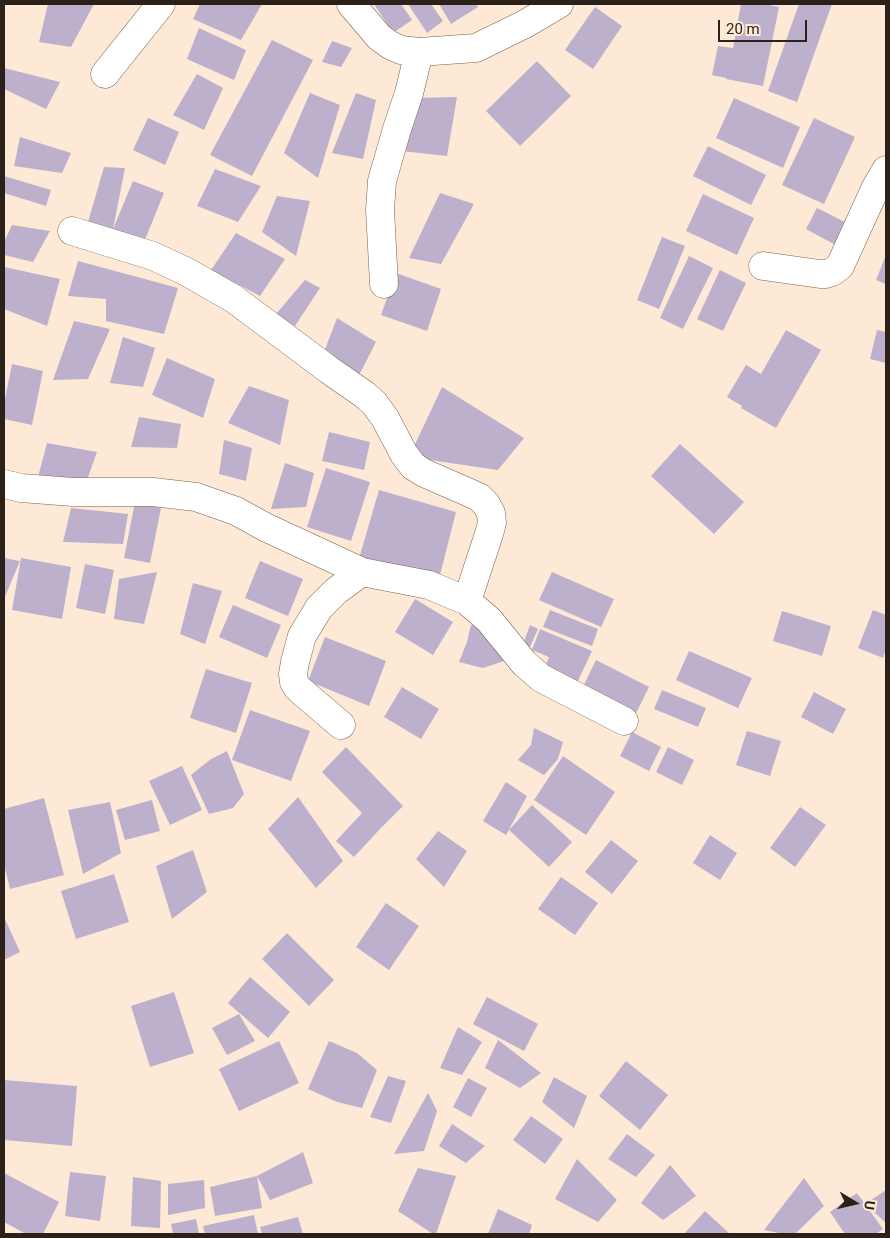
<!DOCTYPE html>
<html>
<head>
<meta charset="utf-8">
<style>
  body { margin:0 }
  #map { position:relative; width:890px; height:1238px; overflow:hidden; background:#fee9d6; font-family:Roboto,sans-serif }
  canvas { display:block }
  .frame { position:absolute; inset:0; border:5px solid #2b2119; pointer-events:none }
  .north { position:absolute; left:830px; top:1178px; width:50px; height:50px; -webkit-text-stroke:4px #fee9d6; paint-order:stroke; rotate:99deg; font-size:14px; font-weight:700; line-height:20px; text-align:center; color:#2b2119 }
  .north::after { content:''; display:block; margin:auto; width:18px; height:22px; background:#2b2119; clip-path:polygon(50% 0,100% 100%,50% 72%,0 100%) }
  .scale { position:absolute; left:718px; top:20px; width:89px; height:22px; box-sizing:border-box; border:2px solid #2b2119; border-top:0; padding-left:6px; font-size:15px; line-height:18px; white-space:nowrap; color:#2b2119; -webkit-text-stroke:4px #fee9d6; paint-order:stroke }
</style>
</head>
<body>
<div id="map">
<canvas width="890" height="1238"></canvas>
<div class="frame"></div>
<div class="north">U</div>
<div class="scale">20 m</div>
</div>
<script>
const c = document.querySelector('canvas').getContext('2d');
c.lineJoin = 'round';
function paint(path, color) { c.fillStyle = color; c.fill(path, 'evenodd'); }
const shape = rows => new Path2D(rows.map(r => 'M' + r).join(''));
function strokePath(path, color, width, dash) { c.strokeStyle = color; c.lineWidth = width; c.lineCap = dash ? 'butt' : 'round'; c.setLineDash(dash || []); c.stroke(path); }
const building = shape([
  [48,4,94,4,71,47,39,42],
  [200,4,262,4,241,40,193,19],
  [374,4,401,4,412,20,393,33],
  [408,4,431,4,443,21,427,33],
  [439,4,476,4,478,7,451,24],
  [741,4,764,4,779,7,763,86,726,79,726,78,712,75,718,46,733,48],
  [799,4,832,4,797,102,768,91],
  [595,7,622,26,593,69,565,50],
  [199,28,246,50,234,80,187,59],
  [272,40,313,60,252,176,210,155],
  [332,41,352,48,341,67,322,62],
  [537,61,571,96,520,146,486,111],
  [4,68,60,82,46,109,4,89],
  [197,74,223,88,204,130,173,115],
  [310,93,340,105,318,178,284,153],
  [356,93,376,100,363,159,332,153],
  [457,97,447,156,393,150,412,98],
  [734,98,800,127,783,168,716,138],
  [148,118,179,132,165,165,133,150],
  [814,118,855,137,824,204,782,185],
  [20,137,71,153,62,173,14,166],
  [708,146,766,175,751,205,693,176],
  [104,167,125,168,113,229,88,222],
  [215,169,261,186,238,222,197,206],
  [4,176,51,190,46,206,4,193],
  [133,181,164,193,142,247,111,234],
  [440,193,474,204,441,264,409,258],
  [703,194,754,218,737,255,686,231],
  [277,196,310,201,296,256,262,232],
  [817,208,855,227,843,249,806,229],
  [12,225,50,231,33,262,4,255,4,242],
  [236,233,285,259,260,296,211,270],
  [662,237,685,246,659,309,637,300],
  [886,255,886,284,876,280],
  [689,256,713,268,683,329,660,318],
  [78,261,178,288,164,334,106,321,106,299,68,296],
  [4,267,60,279,47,326,4,309],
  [720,270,746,283,723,331,697,319],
  [396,273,441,289,427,331,381,315],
  [305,280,320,288,295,326,276,314],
  [337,318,376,342,357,379,321,360],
  [74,321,110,329,88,379,53,380],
  [786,330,821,350,776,428,741,408,742,406,727,397,746,365,761,374],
  [877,330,886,332,886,363,870,359],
  [123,337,155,348,143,387,110,383],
  [167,358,215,379,203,418,152,395],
  [12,364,43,371,32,425,4,419,4,404],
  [249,386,289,400,280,445,228,423],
  [442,387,524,438,498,470,409,457],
  [139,417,181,424,177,448,131,447],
  [329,432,370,442,364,470,322,461],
  [224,440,252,448,246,481,219,474],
  [47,443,97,452,87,480,38,477],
  [680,444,744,502,714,534,651,476],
  [285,463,314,473,306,507,271,509],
  [326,468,370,482,351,541,307,527],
  [379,490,456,512,440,575,358,562],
  [135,502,161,508,150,563,124,558],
  [71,508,128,514,123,544,63,542],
  [4,558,20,561,4,599],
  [21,558,71,567,62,619,12,610],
  [260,561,303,579,288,616,245,598],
  [85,564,114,570,105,614,76,608],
  [157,572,144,624,114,619,119,579],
  [552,572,614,599,601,627,539,600],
  [193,583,222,591,205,644,180,634],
  [415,599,453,622,433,655,395,632],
  [233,605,281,625,267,658,219,637],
  [550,610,598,629,592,646,543,627],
  [873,610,886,615,886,649,883,658,858,648],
  [782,611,831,626,822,656,773,641],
  [471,625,494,630,504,661,483,668,459,662,467,642],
  [530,625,538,629,530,647,523,644],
  [540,629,592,651,577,683,544,669,549,657,532,650],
  [325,637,386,661,369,706,308,681],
  [689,651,752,678,738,708,676,680],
  [596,660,649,687,635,715,582,689],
  [206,669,252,683,236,733,190,718],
  [402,687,439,709,421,739,384,717],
  [662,690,706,708,698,727,654,709],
  [814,692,846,709,833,734,801,717],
  [250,710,310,731,291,781,232,760],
  [534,728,563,742,558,759,544,775,518,760,531,745],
  [747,731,781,741,770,776,736,765],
  [632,732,661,747,649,771,620,756],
  [346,747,403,806,379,830,354,857,336,841,362,813,322,772],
  [668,747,694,760,682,785,656,772],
  [227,751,244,794,233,808,209,814,191,775,211,759],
  [563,756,615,792,586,835,534,800],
  [182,766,202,810,170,825,149,781],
  [506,782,527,796,506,835,483,821],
  [298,797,343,861,316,888,268,829],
  [44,798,64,875,10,889,4,864,4,809],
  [152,800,160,831,125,840,116,810],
  [110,802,121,853,83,874,68,810],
  [532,805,572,842,549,867,509,830],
  [800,807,826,825,795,867,770,848],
  [438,831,467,851,444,887,416,859],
  [710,835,737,853,720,880,693,863],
  [611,840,638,861,612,894,585,872],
  [193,850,207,892,172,919,156,866],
  [114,874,129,922,76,939,61,891],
  [561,877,598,903,575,935,538,909],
  [386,903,419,926,389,970,356,947],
  [4,917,20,952,4,960],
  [287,933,334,980,309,1006,262,959],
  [250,977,290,1012,268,1038,228,1003],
  [174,992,194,1053,150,1067,131,1006],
  [487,997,538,1024,524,1051,473,1024],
  [239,1014,255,1041,227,1055,212,1028],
  [458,1027,482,1042,462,1075,440,1068],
  [498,1040,541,1073,520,1088,485,1068],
  [279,1041,299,1083,239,1111,219,1069],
  [329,1041,357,1053,377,1070,362,1108,337,1102,308,1089],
  [626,1061,668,1095,640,1130,599,1096],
  [388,1076,406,1081,391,1123,370,1117],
  [554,1077,587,1096,574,1128,542,1102],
  [468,1078,487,1088,471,1117,453,1107],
  [4,1080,77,1086,72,1146,4,1140],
  [428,1093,437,1111,424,1151,394,1154],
  [531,1116,563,1139,545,1164,513,1140],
  [452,1124,485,1146,466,1163,439,1146],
  [627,1134,655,1155,636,1177,608,1159],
  [303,1152,313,1183,270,1200,257,1176,262,1208,215,1216,210,1187,257,1176],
  [577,1159,617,1200,598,1222,555,1199],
  [670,1165,696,1196,663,1220,641,1203],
  [418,1168,456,1176,436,1234,433,1234,398,1211],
  [70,1172,106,1176,100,1221,65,1216],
  [4,1173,59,1202,43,1234,26,1234,4,1222],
  [133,1177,161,1181,160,1228,131,1226],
  [804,1178,824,1206,795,1234,784,1234,764,1230],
  [204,1180,205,1208,168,1215,168,1184],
  [886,1190,886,1223,865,1204],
  [857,1193,883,1229,876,1234,845,1234,830,1212],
  [498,1209,532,1225,529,1234,488,1234],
  [705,1211,730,1234,684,1234],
  [254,1215,258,1234,205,1234,203,1226],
  [298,1217,303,1234,262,1234,260,1227],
  [196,1219,199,1234,173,1234,171,1224]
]);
const minor = shape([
  [105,74,161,4],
  [72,231,153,256,187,272,234,299,329,370,365,395,374,403,385,418,404,454,413,466,424,473,479,497,486,504,491,513,492,523,489,534,467,601],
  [763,266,820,274,826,274,832,272,840,266,845,255,876,187,886,170],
  [384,284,380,210,382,181,397,129,409,93,419,52],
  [4,484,21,488,73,492,153,492,196,497,236,511,265,527,362,572,429,585,467,601,489,620,524,663,541,678,624,721],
  [341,725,301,691,297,687,294,682,293,674,295,662,302,636,319,608,336,591,362,572]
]);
const major = shape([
  [351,4,379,37,390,45,401,50,419,52,476,48,525,24,559,4]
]);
paint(building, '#bcb0cd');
strokePath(minor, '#77614c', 29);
strokePath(major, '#77614c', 29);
strokePath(minor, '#fff', 28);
strokePath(major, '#fff', 28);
</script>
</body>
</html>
